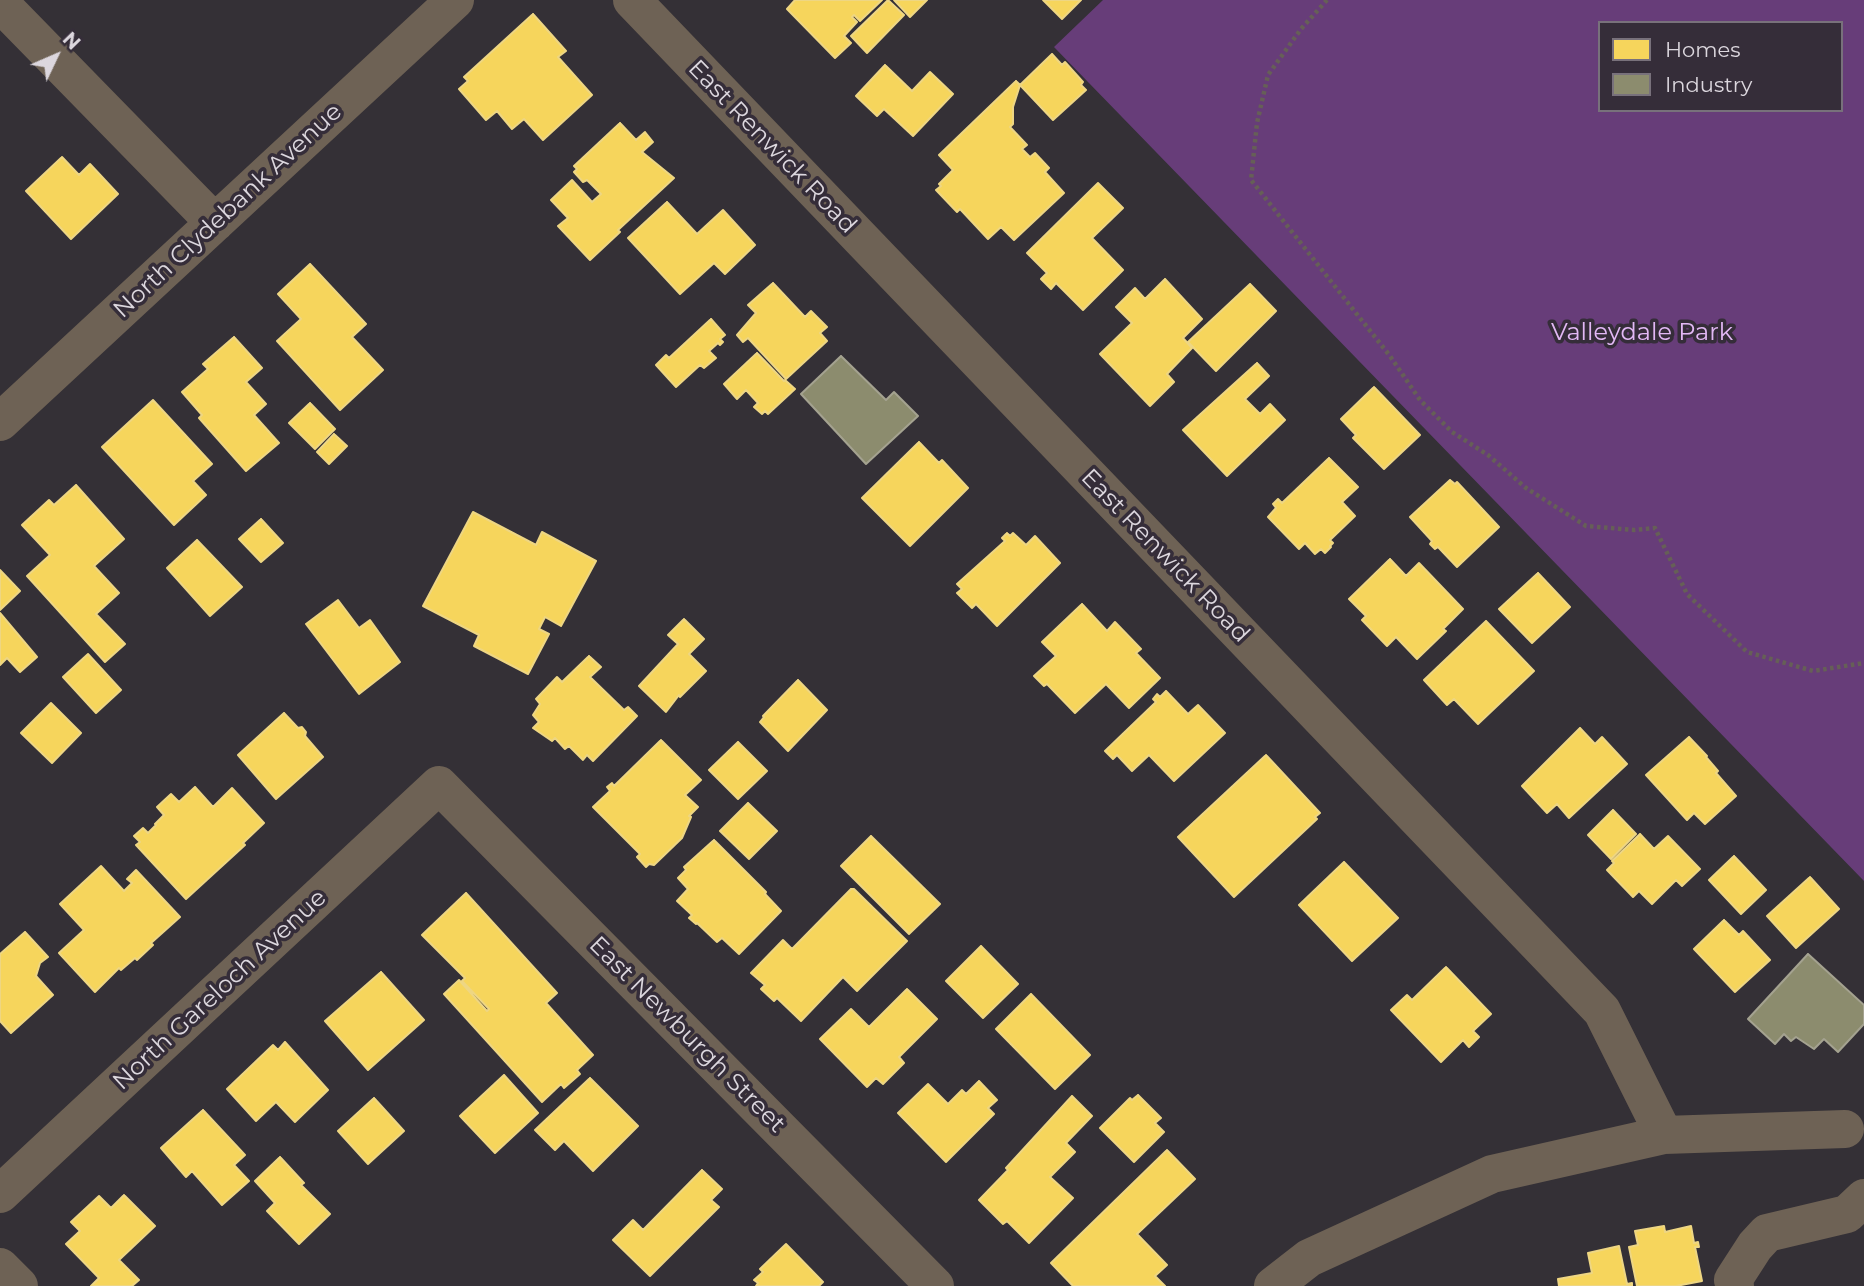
<!DOCTYPE html>
<html>
<head>
<meta charset="utf-8">
<style>
  body { margin:0 }
  #map { position:relative; width:1864px; height:1286px; overflow:hidden; background:#343036; font-family:Montserrat,sans-serif }
  canvas { display:block }
  .legend { position:absolute; left:1598px; top:21px; width:245px; height:91px; box-sizing:border-box; background:#352d39; border:2px solid #78717b; margin:0; padding:9px 12px; list-style:none; font-size:21px; color:#dcd7de }
  .legend li { display:flex; align-items:center; gap:14px; height:35px }
  .legend b { width:35px; border:2px solid #78717b }
  .north { position:absolute; left:21px; top:21px; width:70px; height:70px; -webkit-text-stroke:5px #352d39; paint-order:stroke; rotate:46deg; font-size:19px; font-weight:700; line-height:28px; text-align:center; color:#dcd7de }
  .north::after { content:''; display:block; margin:auto; width:24px; height:32px; background:#dcd7de; clip-path:polygon(50% 0,100% 100%,50% 72%,0 100%) }
</style>
</head>
<body>
<div id="map">
<canvas width="1864" height="1286"></canvas>
<ul class="legend">
<li><b style="height:19px;background:#f6d55c"></b>Homes</li>
<li><b style="height:19px;background:#8c8c6e"></b>Industry</li>
</ul>
<div class="north">N</div>
</div>
<script>
const c = document.querySelector('canvas').getContext('2d');
c.lineJoin = 'round';
function paint(path, color) { c.fillStyle = color; c.fill(path, 'evenodd'); }
const shape = rows => new Path2D(rows.map(r => 'M' + r).join(''));
function strokePath(path, color, width, dash) { c.strokeStyle = color; c.lineWidth = width; c.lineCap = dash ? 'butt' : 'round'; c.setLineDash(dash || []); c.stroke(path); }
function label(font, color, halo, rows, align = 'center') {
  c.font = font + ' Montserrat,sans-serif'; c.lineWidth = 7; c.setLineDash([]); c.textBaseline = 'middle'; c.strokeStyle = halo; c.fillStyle = color; for (const [text, x, y, turn = 0] of rows) {
    c.save(); c.translate(x, y); c.rotate((+turn || 0) * Math.PI / 180); c.textAlign = isNaN(turn) ? turn : align; if (halo) c.strokeText(text, 0, 0); c.fillText(text, 0, 0); c.restore();
  }
}
const green = shape([
  [1103,0,1864,0,1864,881,1054,47],
  [1600,23,1841,23,1841,110,1600,110]
]);
const homes = shape([
  [795,0,882,0,860,21,854,15,852,17,857,22,844,36,851,43,835,58,787,9,795,0],
  [888,0,904,15,867,53,851,36,888,0],
  [894,0,927,0,910,17,894,0],
  [1043,0,1081,0,1062,19,1043,0],
  [533,14,566,51,558,57,592,95,543,140,524,119,512,129,497,111,486,120,459,89,468,81,464,77,533,14],
  [1052,54,1062,65,1065,62,1083,82,1081,85,1086,90,1053,120,1020,85,1052,54],
  [885,65,912,91,930,72,953,94,913,136,884,109,877,116,856,96,885,65],
  [1016,81,1020,85,1013,107,1013,124,1010,127,1027,145,1022,149,1030,157,1035,153,1049,168,1045,172,1064,193,1014,240,1001,227,988,239,960,209,957,212,936,190,941,186,939,184,953,170,939,155,1016,81],
  [620,123,636,140,645,132,653,142,642,152,674,178,618,230,620,232,590,260,558,226,568,218,551,200,572,180,592,202,601,194,587,180,583,182,574,172,577,169,574,166,620,123],
  [62,157,79,175,90,164,118,194,71,239,26,191,62,157],
  [1098,183,1123,208,1092,238,1123,270,1083,310,1056,283,1051,289,1041,279,1047,273,1027,253,1098,183],
  [667,202,697,234,723,210,755,245,725,274,714,263,680,294,628,238,667,202],
  [310,264,366,324,352,337,383,370,340,410,277,341,301,319,278,294,310,264],
  [1165,279,1202,319,1183,338,1192,348,1167,374,1174,382,1150,406,1100,354,1132,323,1116,307,1135,288,1145,299,1165,279],
  [773,283,805,317,811,311,827,327,820,333,827,341,786,379,748,338,743,342,737,335,756,313,748,305,773,283],
  [1250,284,1276,311,1216,371,1188,342,1250,284],
  [711,319,725,335,720,339,723,342,720,345,718,343,709,351,716,358,704,368,700,365,676,387,656,365,666,355,669,358,711,319],
  [234,337,262,368,246,382,266,404,254,415,279,443,246,471,199,418,202,415,182,392,208,369,203,364,234,337],
  [757,353,784,381,785,380,795,389,768,414,765,411,762,414,754,407,758,403,746,390,737,399,724,384,757,353],
  [1257,363,1269,376,1245,399,1260,414,1270,404,1285,420,1227,476,1183,430,1257,363],
  [1374,387,1420,435,1384,469,1353,438,1356,435,1341,419,1374,387],
  [153,400,212,464,193,481,206,495,174,525,102,447,153,400],
  [310,403,335,429,315,449,289,423,310,403],
  [334,434,347,446,329,464,317,452,334,434],
  [919,442,939,463,942,460,968,488,910,546,862,498,919,442],
  [1329,458,1358,487,1342,502,1355,516,1330,540,1333,543,1330,546,1331,547,1325,553,1321,549,1315,554,1305,543,1299,549,1268,517,1276,508,1273,504,1278,499,1282,503,1329,458],
  [1450,480,1455,484,1457,482,1499,527,1457,567,1438,547,1435,549,1430,544,1432,541,1410,517,1450,480],
  [76,485,124,539,94,566,119,593,96,614,125,644,105,662,27,576,50,555,22,525,49,500,54,505,76,485],
  [473,512,536,545,542,532,596,561,561,626,545,617,539,629,549,634,528,674,474,646,479,635,423,606,473,512],
  [261,519,283,543,261,562,239,539,261,519],
  [1007,533,1010,536,1013,533,1026,545,1035,536,1060,563,997,626,976,604,972,608,957,593,962,589,957,584,1005,541,1002,538,1007,533],
  [197,540,242,587,210,616,167,568,197,540],
  [1390,559,1406,576,1419,563,1463,609,1443,629,1446,631,1417,659,1396,637,1387,646,1362,620,1366,616,1349,599,1390,559],
  [0,570,20,591,0,610,0,570],
  [1538,573,1570,607,1532,643,1499,609,1538,573],
  [338,600,359,628,370,620,400,662,359,694,306,624,338,600],
  [1082,604,1107,631,1115,622,1141,649,1136,653,1160,678,1129,708,1106,684,1075,713,1047,684,1044,686,1034,676,1056,656,1042,642,1082,604],
  [0,613,37,657,20,672,7,658,0,665,0,613],
  [684,619,704,639,689,654,706,671,680,697,679,695,666,712,639,686,678,644,668,635,684,619],
  [1486,621,1534,671,1478,724,1454,699,1447,705,1424,680,1486,621],
  [88,654,121,690,96,713,63,677,88,654],
  [589,656,601,667,590,677,624,710,628,707,637,716,593,761,587,755,583,760,569,746,565,749,555,738,552,741,533,728,539,722,533,715,540,704,536,699,557,677,562,682,589,656],
  [798,680,827,710,788,751,760,722,764,717,763,716,798,680],
  [1166,691,1188,714,1198,705,1225,733,1174,781,1149,755,1132,771,1117,755,1113,759,1105,751,1156,702,1153,699,1157,694,1160,697,1166,691],
  [51,703,81,733,52,763,21,733,51,703],
  [284,713,298,728,302,727,306,732,305,736,323,757,276,799,238,755,284,713],
  [1580,728,1595,744,1602,737,1627,764,1569,818,1557,804,1547,813,1522,786,1580,728],
  [1689,737,1707,756,1706,757,1718,771,1716,773,1736,796,1705,824,1694,813,1687,820,1646,775,1689,737],
  [661,740,701,780,685,795,698,807,689,816,691,817,682,838,654,865,649,864,646,867,637,857,640,854,593,807,610,791,607,787,612,783,614,786,661,740],
  [738,742,767,771,738,799,709,770,738,742],
  [1266,755,1320,813,1315,817,1317,819,1234,897,1178,837,1266,755],
  [195,787,213,807,232,788,264,823,243,843,245,845,186,899,136,845,140,842,134,836,143,828,148,833,156,825,155,824,164,815,157,807,171,794,179,802,195,787],
  [748,803,777,831,749,859,720,831,748,803],
  [1613,810,1636,834,1611,859,1588,835,1613,810],
  [1640,834,1654,849,1668,836,1700,869,1682,886,1676,880,1652,904,1639,891,1633,897,1607,870,1614,863,1612,861,1640,834],
  [871,836,940,904,909,934,841,866,871,836],
  [714,840,766,892,765,894,781,911,739,954,722,938,717,942,697,923,696,924,689,918,692,915,677,901,688,889,678,878,686,870,684,867,714,840],
  [1734,856,1766,890,1741,914,1709,880,1734,856],
  [1344,862,1398,918,1352,961,1299,905,1344,862],
  [101,866,124,891,132,883,127,879,136,870,180,917,151,943,153,945,137,960,135,958,121,970,119,968,95,992,59,953,84,930,60,904,101,866],
  [1810,877,1839,909,1796,948,1767,916,1810,877],
  [851,889,854,889,907,941,857,991,843,977,801,1021,777,998,774,1001,761,989,765,985,751,973,783,940,792,949,851,889],
  [466,893,557,993,546,1003,593,1055,577,1070,580,1074,564,1088,561,1084,542,1102,444,994,459,980,487,1011,489,1009,462,981,465,978,422,935,466,893],
  [1724,920,1739,935,1743,931,1770,960,1735,992,1694,949,1724,920],
  [25,932,48,957,40,963,36,976,53,995,11,1033,0,1021,0,954,25,932],
  [981,946,1018,984,983,1018,946,981,981,946],
  [1446,967,1491,1014,1473,1031,1479,1037,1469,1047,1463,1040,1441,1062,1391,1010,1407,995,1412,1000,1446,967],
  [381,972,424,1020,368,1070,325,1021,381,972],
  [907,989,937,1019,899,1057,904,1063,883,1084,876,1078,867,1087,820,1039,851,1009,869,1027,907,989],
  [1031,994,1090,1055,1055,1089,996,1029,1031,994],
  [285,1042,328,1090,295,1122,276,1102,256,1121,227,1089,273,1045,278,1050,285,1042],
  [504,1075,538,1113,495,1153,460,1116,504,1075],
  [590,1078,638,1126,593,1171,564,1141,555,1150,535,1130,590,1078],
  [979,1081,997,1100,988,1108,994,1114,946,1162,898,1113,928,1084,948,1104,962,1090,966,1094,979,1081],
  [1138,1095,1161,1118,1155,1123,1164,1132,1134,1162,1100,1128,1130,1098,1132,1100,1138,1095],
  [1072,1096,1092,1116,1066,1143,1075,1152,1050,1177,1073,1198,1029,1243,1007,1221,1003,1224,979,1200,1008,1170,1006,1168,1072,1096],
  [374,1098,404,1131,368,1164,338,1131,374,1098],
  [203,1110,245,1155,234,1165,249,1181,222,1205,192,1171,186,1177,161,1148,203,1110],
  [1167,1150,1195,1179,1137,1234,1167,1265,1155,1276,1165,1286,1073,1286,1051,1263,1167,1150],
  [280,1157,304,1183,301,1185,330,1214,299,1244,267,1211,275,1203,255,1181,280,1157],
  [702,1170,722,1189,711,1200,719,1207,650,1276,613,1240,633,1220,643,1230,702,1170],
  [124,1195,155,1226,119,1260,139,1280,132,1286,91,1286,99,1278,66,1244,80,1231,71,1222,99,1196,111,1208,124,1195],
  [1664,1226,1665,1232,1691,1226,1694,1243,1698,1242,1699,1247,1695,1247,1702,1281,1676,1286,1637,1286,1629,1247,1638,1245,1635,1231,1664,1226],
  [786,1244,823,1282,819,1286,756,1286,758,1283,754,1280,763,1272,760,1269,786,1244],
  [1619,1246,1627,1284,1632,1283,1632,1286,1559,1286,1558,1279,1592,1273,1588,1253,1619,1246]
]);
const industry = shape([
  [841,356,886,400,894,392,918,416,866,464,801,394,841,356],
  [1808,954,1864,1005,1864,1024,1838,1052,1824,1039,1814,1049,1796,1037,1791,1041,1784,1034,1775,1044,1748,1019,1808,954]
]);
const path = shape([
  [1327,0,1301,29,1268,75,1257,123,1251,180,1390,356,1420,400,1452,432,1488,455,1526,488,1586,526,1634,530,1655,528,1687,594,1747,652,1813,671,1864,663]
]);
const minor = shape([
  [632,0,1602,1011,1664,1135],
  [0,3,215,223],
  [0,422,455,0],
  [0,1194,439,785,935,1286],
  [0,1267,19,1286],
  [1273,1286,1309,1258,1492,1174,1664,1135,1845,1129],
  [1735,1286,1733,1280,1755,1246,1767,1233,1847,1214,1864,1198]
]);
const streetNames = [
  ["East Renwick Road",772,147,46],
  ["North Clydebank Avenue",228,211,-43],
  ["East Renwick Road",1165,556,46],
  ["North Gareloch Avenue",220,990,-43],
  ["East Newburgh Street",687,1035,45]
];
const parkNames = [
  ["Valleydale Park",1642,333]
];
paint(green, '#673d79');
paint(homes, '#f6d55c');
strokePath(homes, '#eed683', 2);
paint(industry, '#8c8c6e');
strokePath(industry, '#a4a290', 2);
strokePath(path, '#665f57', 4.5, [3.5, 3.5]);
strokePath(minor, '#6e6255', 38);
label('24px', '#dcd7de', '#352d39', streetNames);
label('24px', '#e2b8f5', '#352d39', parkNames);
</script>
</body>
</html>
